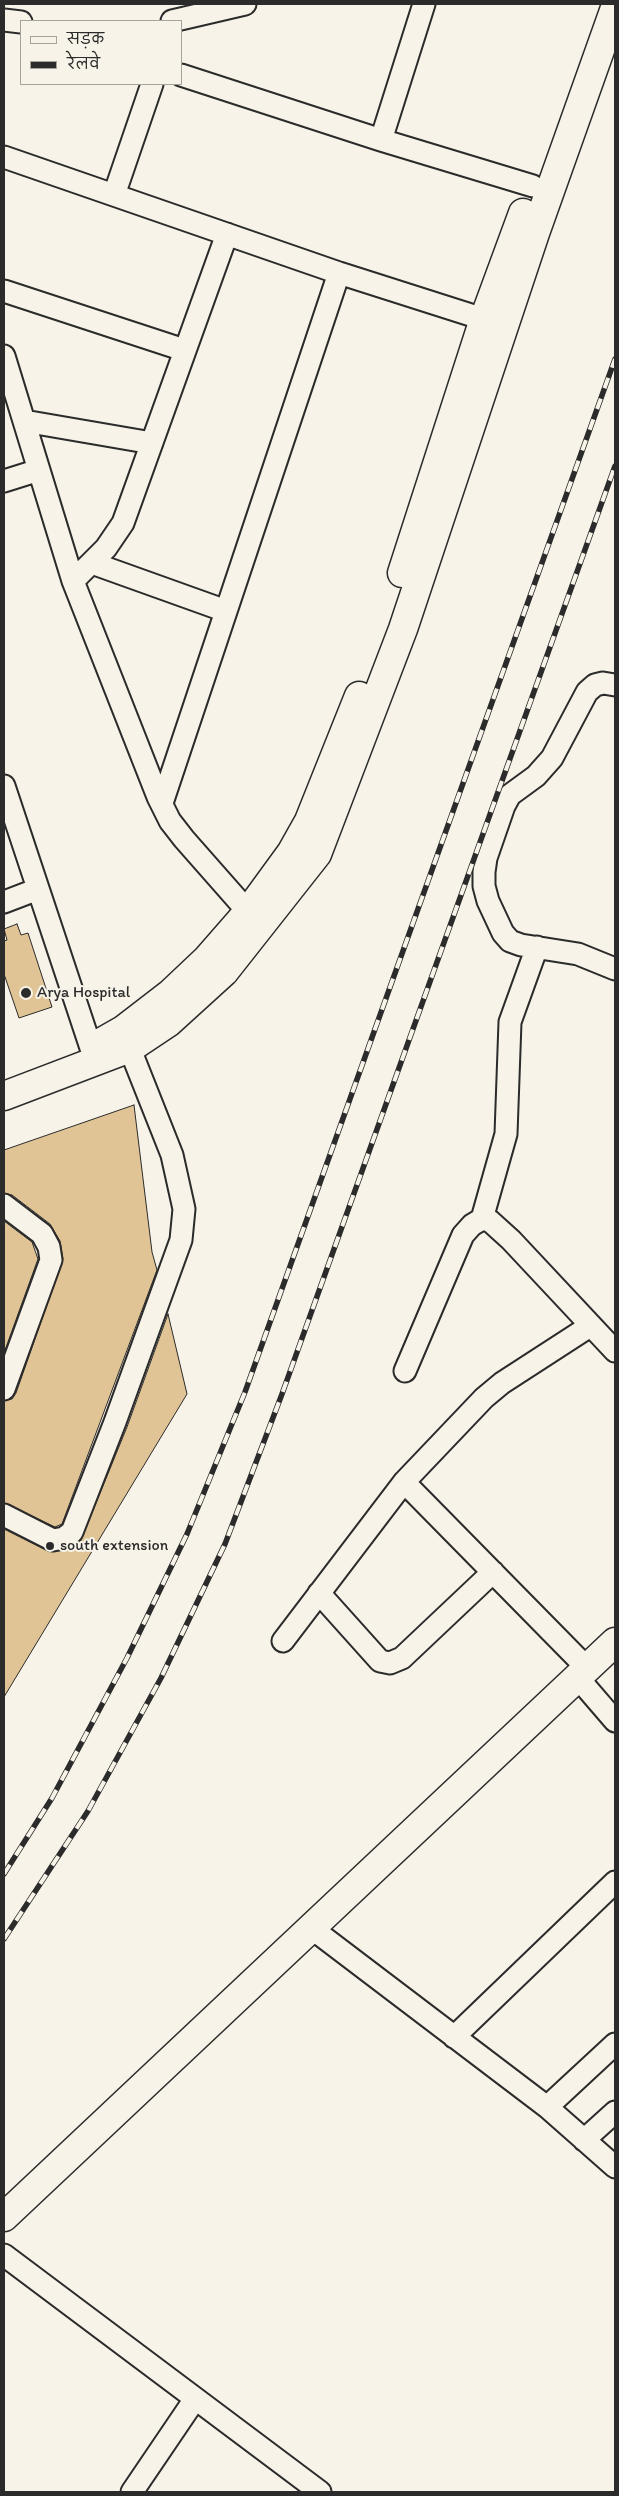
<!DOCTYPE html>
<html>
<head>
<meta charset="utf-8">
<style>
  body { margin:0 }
  #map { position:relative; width:619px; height:2496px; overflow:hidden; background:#f7f3e8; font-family:Itim,"Playpen Sans Deva",sans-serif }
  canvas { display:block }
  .frame { position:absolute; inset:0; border:5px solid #2b2b2b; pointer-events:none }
  .legend { position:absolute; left:20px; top:20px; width:162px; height:65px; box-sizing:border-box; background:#f7f3e8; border:1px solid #a5a39c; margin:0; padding:6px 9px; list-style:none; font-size:15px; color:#2b2b2b }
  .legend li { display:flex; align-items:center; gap:10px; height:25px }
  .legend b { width:25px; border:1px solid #a5a39c }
</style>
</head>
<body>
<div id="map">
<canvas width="619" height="2496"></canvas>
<div class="frame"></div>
<ul class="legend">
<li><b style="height:6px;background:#f7f3e8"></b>सड़क</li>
<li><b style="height:6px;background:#2b2b2b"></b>रेलवे</li>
</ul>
</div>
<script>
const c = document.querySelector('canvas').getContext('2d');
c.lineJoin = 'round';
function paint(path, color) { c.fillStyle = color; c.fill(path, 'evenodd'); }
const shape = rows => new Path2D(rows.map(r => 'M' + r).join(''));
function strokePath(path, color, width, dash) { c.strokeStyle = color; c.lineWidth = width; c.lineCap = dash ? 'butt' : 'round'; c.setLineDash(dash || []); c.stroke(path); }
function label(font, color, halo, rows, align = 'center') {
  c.font = font + ' Itim,sans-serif'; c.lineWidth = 4; c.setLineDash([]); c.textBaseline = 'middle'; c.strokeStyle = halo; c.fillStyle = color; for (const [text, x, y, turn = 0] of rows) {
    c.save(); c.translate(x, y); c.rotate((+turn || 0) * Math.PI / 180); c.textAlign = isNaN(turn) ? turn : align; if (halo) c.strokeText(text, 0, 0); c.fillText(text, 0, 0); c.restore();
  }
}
const building = shape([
  [17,924,21,935,28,933,52,1007,19,1018,4,974,4,941,7,940,4,929,17,924],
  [134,1105,152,1252,157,1270,62,1524,55,1527,4,1503,4,1401,12,1399,16,1393,63,1259,60,1241,50,1224,12,1195,4,1193,4,1150,134,1105],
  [4,1221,32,1242,38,1259,4,1353,4,1221],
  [168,1314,187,1394,4,1697,4,1529,48,1551,67,1550,80,1542,127,1427,168,1314]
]);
const minor = shape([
  [4,20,21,22],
  [172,21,245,4],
  [181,75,381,140,533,186],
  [381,140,424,4],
  [4,157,339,273,499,324],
  [114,195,152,84],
  [4,291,184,350],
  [4,356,73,581,158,797,170,821,184,839,258,923],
  [24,421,152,443],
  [4,481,39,470],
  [92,563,226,611],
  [73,581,106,548,123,523,227,234],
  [615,685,603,683,595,685,587,692,552,758,536,776,510,795,504,806,486,858,484,872,484,886,488,901,503,933,510,941,521,945,578,954,615,969],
  [4,786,91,1048],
  [162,803,339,273],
  [4,902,38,889],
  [4,1205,42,1234,49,1247,51,1260,4,1389],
  [482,1219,506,1134,510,1022,537,947],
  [405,1371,463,1235,472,1225,482,1219,490,1221,511,1240,615,1351],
  [404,1482,587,1668],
  [4,1515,53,1540,64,1538,72,1532,115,1422,181,1240,184,1209,172,1155,124,1034],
  [319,1593,380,1661,390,1663,402,1658,493,1572],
  [283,1641,404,1482,484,1398,502,1383,590,1326],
  [578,1678,615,1721],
  [310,1927,547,2107,615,2167],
  [454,2037,615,1882],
  [547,2107,615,2044],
  [584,2140,615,2112],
  [4,2255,320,2492],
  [132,2492,195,2399]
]);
const tertiary = shape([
  [402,573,484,319,523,213],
  [95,1046,123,1030,171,993,207,959,248,912,291,853,309,821,359,696],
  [4,1096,130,1048,169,1022,224,972,317,854,403,629,535,233,615,8],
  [4,2217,615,1642]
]);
const rail = shape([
  [4,1874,52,1798,127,1658,187,1534,245,1392,615,359],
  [4,1939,88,1811,161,1678,225,1544,282,1394,615,466]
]);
const markers = [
  [26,993,6,"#2b2b2b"],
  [50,1546,5,"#2b2b2b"]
];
const poiNames = [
  ["Arya Hospital",37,993],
  ["south extension",60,1546]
];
paint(building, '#e0c495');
strokePath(building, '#2b2b2b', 1);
strokePath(minor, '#2b2b2b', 25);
strokePath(tertiary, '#2b2b2b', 31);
strokePath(minor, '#f7f3e8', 21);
strokePath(tertiary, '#f7f3e8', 28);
strokePath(rail, '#2b2b2b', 5.5);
strokePath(rail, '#f7f3e8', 4, [11]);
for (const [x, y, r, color] of markers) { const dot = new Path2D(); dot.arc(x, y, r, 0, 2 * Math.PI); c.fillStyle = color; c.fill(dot); strokePath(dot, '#f7f3e8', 2); }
label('16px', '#2b2b2b', '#f7f3e8', poiNames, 'left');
</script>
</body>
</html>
